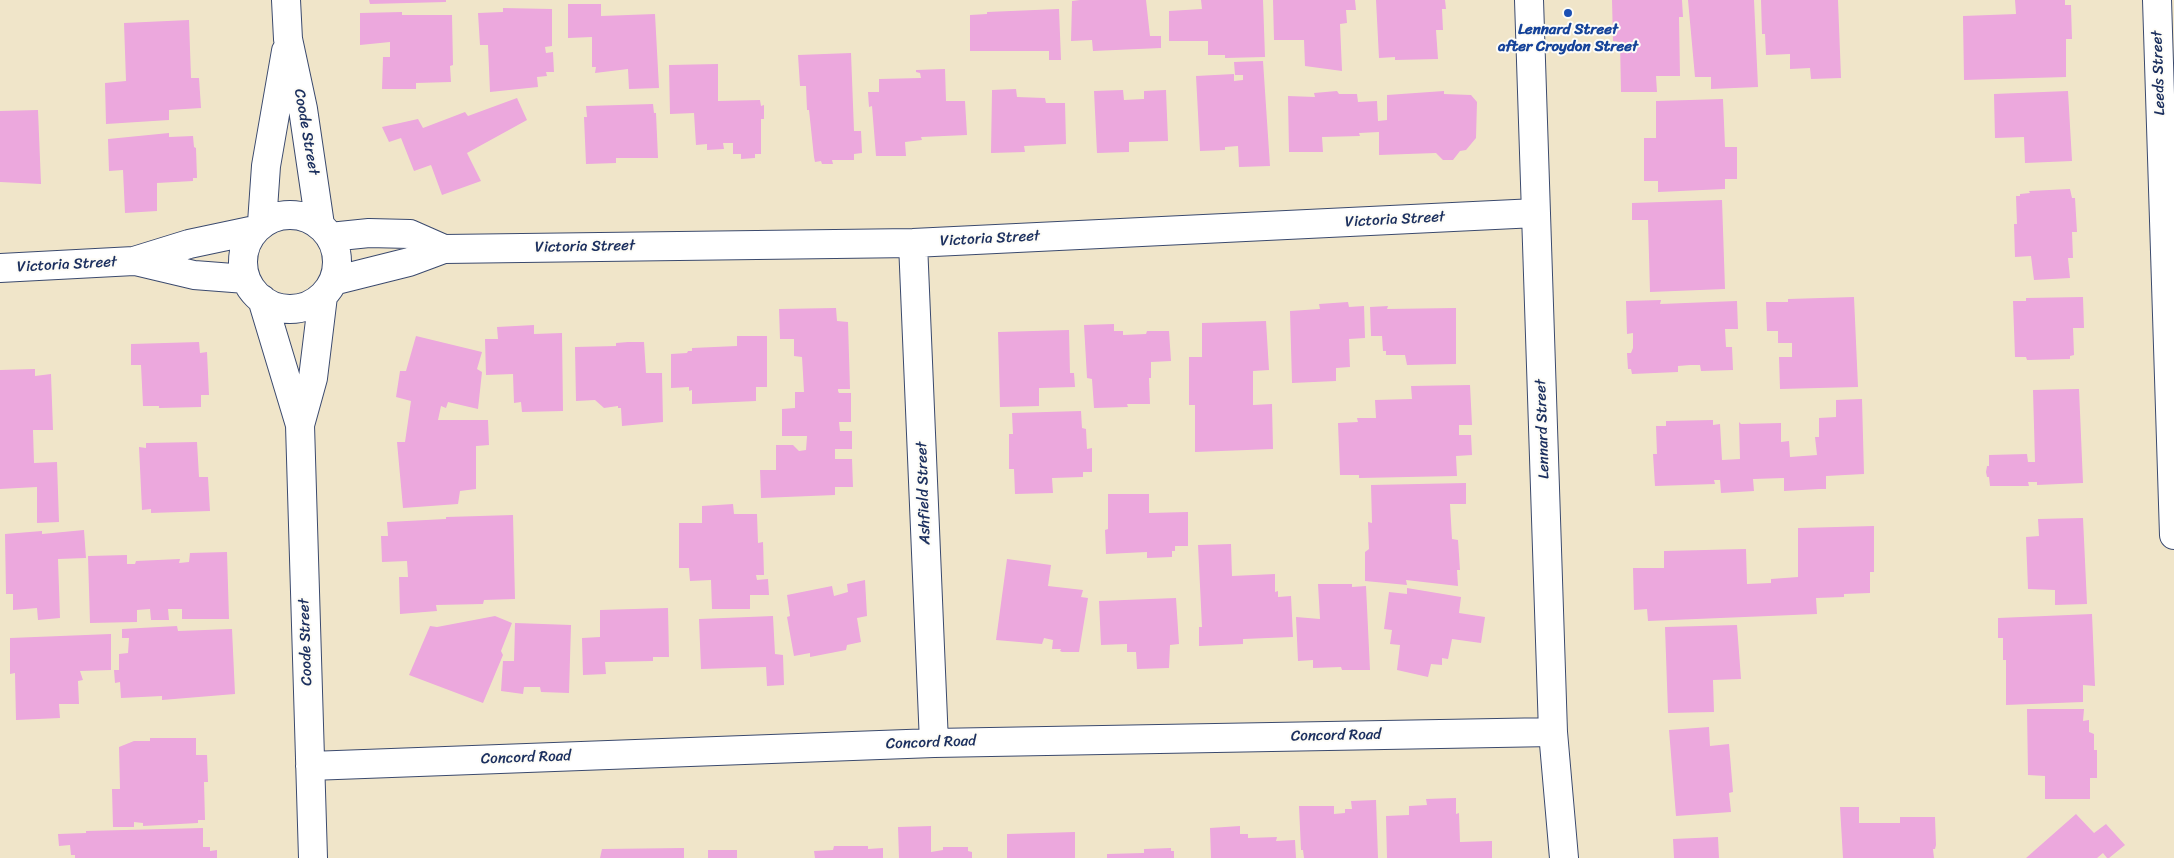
<!DOCTYPE html>
<html>
<head>
<meta charset="utf-8">
<style>
  body { margin:0 }
  canvas { display:block; background:#f0e5c9 }
</style>
</head>
<body>
<canvas width="2174" height="858"></canvas>
<script>
const c = document.querySelector('canvas').getContext('2d');
c.lineJoin = 'round';
function paint(path, color) { c.fillStyle = color; c.fill(path, 'evenodd'); }
const shape = rows => new Path2D(rows.map(r => 'M' + r).join(''));
function strokePath(path, color, width, dash) { c.strokeStyle = color; c.lineWidth = width; c.lineCap = dash ? 'butt' : 'round'; c.setLineDash(dash || []); c.stroke(path); }
function label(font, color, halo, rows, align = 'center') {
  c.font = font + ' Sriracha,sans-serif'; c.lineWidth = 4; c.setLineDash([]); c.textBaseline = 'middle'; c.strokeStyle = halo; c.fillStyle = color; for (const [text, x, y, turn = 0] of rows) {
    c.save(); c.translate(x, y); c.rotate((+turn || 0) * Math.PI / 180); c.textAlign = isNaN(turn) ? turn : align; if (halo) c.strokeText(text, 0, 0); c.fillText(text, 0, 0); c.restore();
  }
}
const building = shape([
  [369,0,446,0,446,2,370,4],
  [1080,0,1146,0,1150,36,1161,36,1161,48,1093,51,1092,40,1071,41,1072,1],
  [1201,0,1263,0,1265,57,1225,58,1225,55,1208,55,1208,41,1169,41,1169,11,1202,9],
  [1273,0,1355,0,1356,10,1346,10,1347,23,1340,24,1342,71,1305,66,1304,40,1274,40],
  [1376,0,1445,0,1446,9,1442,9,1443,30,1436,30,1438,59,1395,60,1395,57,1379,58],
  [1612,0,1682,0,1683,17,1679,17,1680,76,1656,76,1657,92,1621,92,1620,42,1613,41],
  [1688,0,1754,0,1758,87,1711,89,1711,77,1695,77],
  [1761,0,1838,0,1841,78,1811,79,1810,68,1790,69,1790,54,1766,55,1765,34,1762,34],
  [2015,0,2065,0,2065,5,2071,5,2072,39,2066,39,2066,77,1964,80,1963,16,2016,14],
  [568,4,601,4,601,16,655,14,659,88,629,89,628,69,595,73,596,67,592,67,592,37,568,38],
  [503,8,552,9,552,46,545,47,546,53,553,52,554,72,546,72,547,76,537,77,538,87,490,92,488,45,480,45,478,13,503,12],
  [1059,9,1061,60,1049,60,1049,51,970,51,970,15,987,14,987,12],
  [402,12,402,15,452,15,453,65,450,66,451,82,416,83,416,89,382,89,383,57,390,57,390,42,360,45,360,13],
  [189,20,191,78,199,78,201,108,169,110,169,120,106,124,105,83,126,81,124,23],
  [851,53,854,131,861,131,862,153,854,154,854,160,832,160,833,164,822,164,821,161,815,162,814,157,809,110,807,110,806,86,800,86,798,55],
  [1263,61,1270,166,1239,167,1238,146,1225,147,1225,150,1200,151,1196,76,1234,74,1234,81,1243,80,1243,75,1235,75,1234,62],
  [718,64,718,101,760,100,761,106,764,105,764,119,761,119,761,154,755,154,755,158,741,159,741,154,733,154,733,143,723,143,724,149,707,150,707,144,696,145,694,113,670,114,669,65],
  [945,69,946,101,965,101,967,135,921,137,922,140,905,142,906,156,876,156,872,106,869,107,868,92,879,92,879,79,921,78,920,73,916,72,916,70],
  [1016,89,1017,97,1045,98,1046,103,1065,103,1066,144,1024,146,1025,152,991,153,992,90],
  [1123,90,1124,100,1144,99,1144,91,1166,90,1168,141,1129,142,1129,152,1097,153,1094,91],
  [1337,91,1339,94,1357,94,1358,102,1377,101,1378,121,1387,120,1387,95,1444,91,1444,94,1471,95,1477,102,1476,138,1466,150,1460,151,1453,160,1443,160,1436,153,1379,155,1379,132,1359,133,1360,136,1322,137,1323,152,1289,152,1288,96,1315,97,1314,93],
  [2068,91,2072,161,2025,163,2024,137,1995,138,1994,94],
  [517,98,527,120,467,153,481,181,442,195,431,165,414,171,401,138,389,142,382,127,418,119,423,128,465,112,468,116],
  [1723,99,1725,147,1737,147,1737,179,1725,179,1725,189,1658,192,1658,181,1644,181,1644,138,1656,138,1656,101],
  [653,104,654,113,656,113,658,158,616,158,616,163,586,164,584,117,587,117,586,106],
  [38,110,41,184,0,182,0,111],
  [169,133,169,137,193,136,194,147,196,148,197,178,193,178,193,181,157,183,157,211,125,213,123,170,109,171,108,139],
  [2070,189,2072,198,2075,198,2077,232,2072,232,2073,258,2068,258,2070,278,2034,280,2031,256,2015,257,2014,224,2017,224,2016,196,2020,196,2020,194,2030,193,2029,191],
  [1722,200,1725,289,1650,292,1648,220,1632,220,1632,203],
  [1854,297,1858,387,1780,389,1779,357,1792,357,1792,343,1778,343,1778,331,1767,331,1766,302,1788,302,1788,299],
  [2083,297,2084,328,2073,328,2074,355,2070,356,2070,359,2027,360,2026,357,2015,357,2013,301,2026,301,2026,298],
  [1661,300,1660,304,1737,301,1738,329,1725,329,1726,347,1732,347,1733,370,1701,371,1700,365,1690,365,1678,366,1678,372,1632,374,1631,369,1628,369,1627,353,1631,353,1633,348,1633,333,1627,334,1626,301],
  [1348,302,1349,307,1364,306,1365,338,1349,339,1350,367,1336,368,1336,381,1292,383,1290,311,1320,309,1319,304],
  [1388,306,1387,309,1456,308,1456,364,1407,365,1405,355,1386,355,1386,351,1383,351,1382,336,1371,336,1370,307],
  [836,308,837,321,848,322,850,389,838,389,838,391,839,393,851,393,851,422,839,422,840,431,852,431,852,449,835,449,835,459,852,459,853,487,835,487,835,495,761,498,760,470,776,470,776,445,793,445,799,451,806,450,807,436,782,436,782,409,795,408,795,392,804,392,803,374,802,357,794,356,794,339,780,339,779,309],
  [1266,321,1269,370,1253,371,1253,405,1272,404,1273,449,1195,452,1195,405,1189,405,1189,357,1202,357,1202,323],
  [1114,324,1114,331,1123,331,1123,335,1146,334,1147,331,1169,331,1171,361,1151,362,1151,378,1149,378,1150,404,1127,404,1128,407,1094,408,1092,379,1087,378,1084,325],
  [534,325,534,334,562,333,563,411,522,412,521,402,514,403,513,374,486,375,485,339,498,339,497,327],
  [1069,330,1070,373,1074,373,1075,387,1039,388,1039,406,1000,407,998,332],
  [416,336,482,352,477,369,482,372,478,409,448,402,446,408,441,406,438,420,488,420,489,445,476,446,476,489,460,491,458,504,403,508,397,442,405,442,411,401,396,397,400,371,406,371],
  [737,336,767,336,767,387,756,387,756,401,692,404,692,390,689,391,689,387,671,388,671,354,687,353,688,351,692,351,692,348,737,346],
  [199,342,200,353,207,352,209,395,201,395,201,407,159,408,159,406,143,406,141,365,131,365,131,344],
  [628,342,644,342,646,373,662,373,663,422,622,426,621,408,618,408,618,406,604,408,595,400,576,401,575,347,616,346,616,343],
  [35,369,35,376,51,374,53,430,33,430,34,463,57,462,59,522,37,523,37,487,0,489,0,370],
  [1470,385,1472,425,1459,425,1459,435,1471,435,1472,455,1456,456,1457,476,1359,478,1359,475,1340,475,1338,423,1358,422,1357,418,1376,418,1375,400,1412,399,1411,386],
  [2079,389,2083,483,2037,485,2037,482,2028,482,2029,486,1990,486,1989,477,1987,477,1986,472,1987,466,1989,466,1989,455,2027,454,2028,462,2035,462,2033,390],
  [1862,399,1864,474,1826,476,1826,489,1819,489,1784,491,1784,478,1753,479,1754,491,1721,493,1720,480,1714,480,1715,484,1655,486,1653,454,1657,454,1656,426,1666,426,1666,421,1713,420,1713,425,1720,424,1722,460,1740,459,1739,422,1741,424,1781,423,1781,442,1789,441,1790,457,1817,455,1815,437,1819,437,1819,418,1836,417,1836,400],
  [1081,411,1082,428,1086,429,1087,449,1092,448,1092,472,1083,472,1083,477,1052,478,1053,493,1015,494,1014,469,1009,469,1009,434,1013,434,1012,413],
  [197,442,199,477,208,477,210,511,151,513,151,509,142,510,139,447,146,448,146,443],
  [1466,483,1466,504,1450,504,1452,539,1458,540,1460,570,1457,570,1458,586,1406,580,1407,585,1365,581,1365,552,1369,549,1368,522,1372,523,1371,485],
  [1108,494,1149,494,1149,513,1188,512,1188,546,1175,546,1175,551,1172,551,1172,557,1147,558,1147,552,1106,554,1105,530,1108,529],
  [733,504,734,514,757,514,758,543,763,542,764,575,756,575,757,580,768,579,769,595,750,595,750,609,712,609,711,580,690,581,689,568,679,568,679,523,702,523,702,506],
  [513,515,515,599,484,600,483,604,436,605,437,611,400,614,399,577,408,577,407,561,382,562,381,536,388,536,387,522,446,519,446,517],
  [2083,518,2087,604,2055,605,2055,590,2028,589,2026,537,2039,536,2038,519],
  [1874,526,1874,572,1870,572,1870,593,1844,594,1844,597,1816,598,1817,614,1648,621,1647,609,1634,610,1633,568,1664,568,1664,551,1746,549,1747,584,1771,583,1771,579,1798,577,1798,528],
  [84,530,86,558,58,559,60,618,38,620,37,608,13,610,13,594,6,594,5,534,42,531,42,534],
  [1231,544,1232,576,1275,574,1275,592,1278,591,1278,597,1291,596,1293,637,1243,639,1243,644,1199,646,1199,627,1202,627,1198,545],
  [227,552,229,619,182,619,182,609,168,609,169,620,151,620,150,609,137,610,137,622,90,623,88,556,127,555,127,564,135,564,136,561,180,559,179,563,189,562,190,553],
  [1007,559,1051,565,1048,586,1083,590,1081,597,1088,598,1079,652,1062,652,1060,651,1061,649,1052,649,1053,640,1044,638,1042,644,996,640],
  [865,580,867,616,857,618,861,642,847,645,846,650,810,657,810,653,794,656,787,617,790,616,787,595,832,586,834,596,848,592,847,584],
  [1318,584,1352,584,1352,587,1366,586,1370,670,1342,670,1341,667,1313,668,1313,660,1298,661,1296,617,1320,619],
  [1407,588,1461,597,1459,613,1485,617,1481,643,1452,639,1448,659,1442,658,1442,665,1431,664,1428,677,1397,670,1400,645,1390,644,1392,630,1384,629,1389,592,1407,594],
  [1176,598,1179,644,1170,645,1169,668,1137,669,1136,652,1127,652,1127,644,1101,645,1099,601],
  [668,608,669,657,653,657,653,661,605,662,606,674,583,675,582,638,600,637,600,610],
  [2092,614,2095,686,2083,685,2083,702,2006,705,2006,660,2003,660,2003,638,1998,638,1998,618],
  [495,616,512,623,501,651,503,655,483,703,409,675,430,626,437,627],
  [773,616,775,654,783,655,784,685,767,686,766,667,701,669,699,619],
  [515,623,571,625,569,693,541,692,540,687,524,687,523,694,501,691,503,661,514,661],
  [1737,625,1741,679,1713,680,1714,712,1668,713,1665,627],
  [177,626,178,631,232,629,235,694,162,700,162,696,121,698,120,682,115,683,114,670,119,670,119,654,128,653,129,638,122,638,122,629],
  [111,634,111,670,80,671,83,680,78,681,79,704,59,704,60,718,16,720,15,673,10,674,10,638],
  [2027,709,2084,709,2083,721,2089,720,2089,732,2094,734,2094,750,2097,750,2097,778,2090,778,2090,799,2045,799,2045,776,2028,775],
  [1709,727,1710,746,1729,744,1733,792,1729,793,1731,812,1676,816,1669,730],
  [150,738,196,738,196,755,207,755,208,782,204,782,205,820,198,820,198,823,143,826,143,823,134,822,134,827,113,827,112,789,120,789,119,747,134,741,150,741],
  [1456,798,1456,814,1459,813,1460,842,1492,841,1492,858,1387,858,1386,816,1409,815,1409,806,1427,805,1426,799],
  [1376,800,1378,858,1304,858,1303,850,1301,850,1299,806,1334,806,1334,814,1345,813,1345,809,1352,809,1351,801],
  [1840,807,1859,807,1859,823,1900,823,1900,817,1935,817,1936,845,1935,849,1933,849,1934,858,1843,858],
  [2076,814,2094,833,2106,824,2125,845,2109,858,2107,858,2103,853,2097,858,2026,858],
  [931,826,931,852,943,850,943,847,968,847,968,851,972,852,972,858,899,858,898,827],
  [1240,826,1240,834,1248,834,1248,838,1277,837,1276,841,1295,840,1296,858,1211,858,1210,828],
  [203,828,203,847,210,847,210,851,217,850,217,858,75,858,75,855,71,855,70,845,59,846,58,834,86,833,86,831],
  [1075,832,1075,858,1007,858,1007,834],
  [1718,837,1719,858,1674,858,1673,839],
  [834,846,868,846,868,849,883,848,883,858,815,858,814,851,833,850],
  [684,848,684,858,600,858,602,849],
  [1171,848,1171,851,1174,851,1174,858,1107,858,1107,854,1144,853,1144,849],
  [708,850,737,850,737,858,708,858]
]);
const minor = shape([
  [286,0,288,39,303,109,320,225],
  [1529,0,1553,732,1564,858],
  [2157,0,2174,535],
  '243 262a47 47 0 1 1 94 0a47 47 0 1 1-94 0Z',
  [262,223,266,166,286,51],
  [330,237,369,233,410,234,444,249],
  [913,243,934,743],
  [135,261,194,275,246,279],
  [0,268,134,261,189,244,255,230],
  [333,281,409,262,444,249,913,243,1536,213],
  [262,299,300,425,313,858],
  [300,425,313,378,323,296],
  [310,766,934,743,1553,732]
]);
const markers = [
  [1568,13,5,"#1a4fb4"]
];
const transitNames = [
  ["Lennard Street",1568,30],
  ["after Croydon Street",1568,47]
];
const streetNames = [
  ["Leeds Street",2159,73,-92],
  ["Coode Street",306,132,80],
  ["Victoria Street",1395,220,-3],
  ["Victoria Street",990,239,-3],
  ["Victoria Street",585,247,-1],
  ["Victoria Street",67,265,-3],
  ["Lennard Street",1543,429,-92],
  ["Ashfield Street",924,493,-92],
  ["Coode Street",306,642,-92],
  ["Concord Road",1336,736,-1],
  ["Concord Road",931,743,-2],
  ["Concord Road",526,758,-2]
];
paint(building, '#eca8dd');
strokePath(minor, '#3b4a6e', 30);
strokePath(minor, '#fff', 28);
for (const [x, y, r, color] of markers) { const dot = new Path2D(); dot.arc(x, y, r, 0, 2 * Math.PI); c.fillStyle = color; c.fill(dot); strokePath(dot, '#fdfcf7', 2); }
label('bold 15px', '#164399', '#fdfcf7', transitNames);
label('15px', '#1b2f5e', '#fdfcf7', streetNames);
</script>
</body>
</html>
